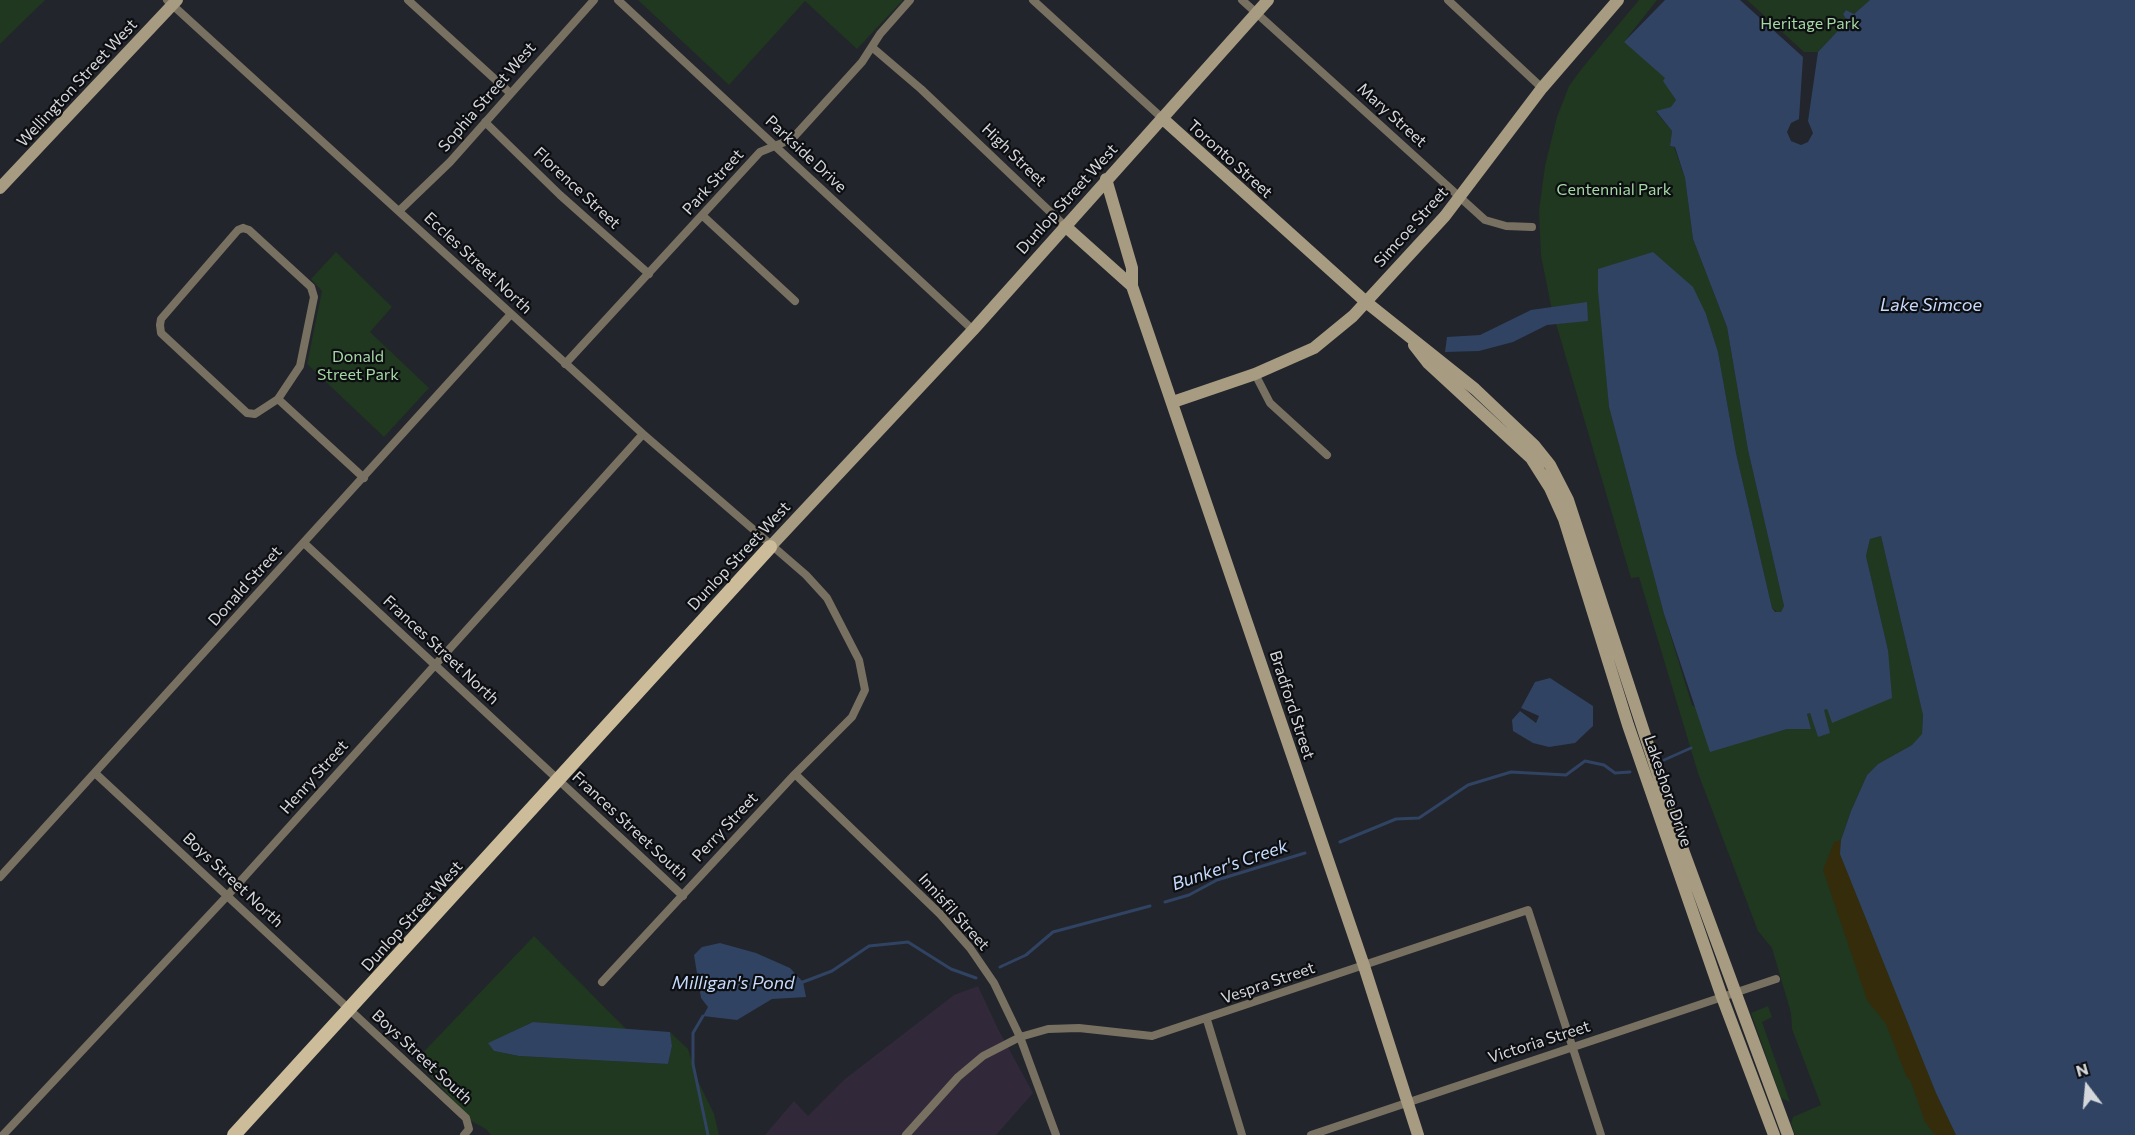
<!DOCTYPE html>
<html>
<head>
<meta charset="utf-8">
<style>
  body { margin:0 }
  #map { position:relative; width:2135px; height:1135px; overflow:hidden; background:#22252c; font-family:Commissioner,sans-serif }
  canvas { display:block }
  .north { position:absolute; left:2057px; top:1057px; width:60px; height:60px; -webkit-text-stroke:4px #0d0e11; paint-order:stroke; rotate:344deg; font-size:16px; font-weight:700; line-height:24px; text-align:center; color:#d4d7db }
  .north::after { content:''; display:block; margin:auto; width:21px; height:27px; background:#d4d7db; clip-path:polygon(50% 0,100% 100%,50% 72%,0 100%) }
</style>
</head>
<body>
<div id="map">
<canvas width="2135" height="1135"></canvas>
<div class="north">N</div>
</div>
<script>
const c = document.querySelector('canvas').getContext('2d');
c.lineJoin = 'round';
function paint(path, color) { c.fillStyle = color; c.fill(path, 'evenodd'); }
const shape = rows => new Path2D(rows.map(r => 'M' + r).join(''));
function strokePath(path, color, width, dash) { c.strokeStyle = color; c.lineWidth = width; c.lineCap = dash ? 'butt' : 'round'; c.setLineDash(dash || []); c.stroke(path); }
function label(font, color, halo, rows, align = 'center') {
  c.font = font + ' Commissioner,sans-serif'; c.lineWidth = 4.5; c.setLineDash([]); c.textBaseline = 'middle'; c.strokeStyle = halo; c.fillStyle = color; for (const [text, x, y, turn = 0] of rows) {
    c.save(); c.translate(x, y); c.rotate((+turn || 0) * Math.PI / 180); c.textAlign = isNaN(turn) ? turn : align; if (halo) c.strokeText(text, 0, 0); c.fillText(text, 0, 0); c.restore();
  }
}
const industrial = shape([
  [978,986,998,1029,1033,1093,996,1135,765,1135,794,1101,808,1116,845,1079,954,995]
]);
const green = shape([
  [0,0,45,0,0,44],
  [638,0,903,0,857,49,805,1,729,85],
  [1639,0,1657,0,1624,42,1666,78,1664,81,1676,100,1672,107,1656,112,1672,131,1670,146,1674,147,1685,178,1693,239,1727,327,1748,450,1784,606,1781,612,1778,613,1772,608,1736,453,1718,352,1706,314,1598,269,1609,407,1664,614,1692,705,1752,738,1787,729,1811,729,1807,714,1810,713,1818,737,1823,710,1827,709,1832,723,1888,650,1866,556,1870,539,1881,536,1923,715,1922,735,1912,745,1878,764,1867,775,1851,811,1841,840,1936,1093,1956,1135,1795,1135,1791,1123,1793,1117,1821,1105,1792,1029,1791,1013,1772,948,1758,931,1698,773,1639,577,1631,578,1552,310,1541,256,1539,211,1545,166,1557,117,1569,86,1583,67],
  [1747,0,1870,0,1854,14,1846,10,1843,14,1847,21,1818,52,1804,52],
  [336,252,392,307,370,332,429,388,384,437,307,364,322,291,311,279],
  [534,936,627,1030,533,1022,489,1043,494,1051,519,1056,668,1064,672,1046,670,1032,688,1049,698,1081,714,1114,719,1135,491,1135,486,1129,462,1116,446,1092,415,1061],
  [1768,1006,1772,1017,1762,1022,1790,1102,1781,1098,1751,1013]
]);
const sand = shape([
  [1841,840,1840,854,1936,1093,1956,1135,1935,1135,1925,1122,1910,1079,1907,1078,1886,1024,1867,1000,1823,870,1834,842]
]);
const water = shape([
  [1665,0,1740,0,1803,57,1799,119,1791,123,1787,132,1791,141,1801,145,1808,142,1813,133,1808,121,1818,52,1847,21,1843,14,1846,10,1854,14,1870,0,2135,0,2135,1135,1956,1135,1936,1093,1840,854,1841,840,1851,811,1867,775,1878,764,1912,745,1922,734,1923,715,1881,536,1870,539,1866,556,1888,650,1892,698,1832,723,1827,709,1824,710,1830,733,1818,737,1810,713,1807,714,1811,729,1787,729,1710,752,1664,614,1609,407,1598,291,1598,269,1653,252,1693,287,1706,314,1718,352,1736,453,1772,608,1775,612,1781,612,1784,606,1748,450,1727,327,1693,239,1685,178,1675,147,1670,146,1672,131,1656,111,1671,107,1676,100,1663,81,1665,78,1624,42],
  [1587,302,1588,321,1547,325,1513,342,1479,351,1445,352,1447,337,1480,335,1531,310],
  [1550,678,1593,706,1593,726,1575,743,1549,747,1533,743,1513,731,1512,720,1520,711,1536,723,1539,716,1521,708,1535,682],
  [720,943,756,953,790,968,803,982,806,997,772,999,737,1020,703,1016,708,1007,701,998,694,955,702,947],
  [533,1022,670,1032,672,1046,668,1064,519,1056,494,1051,488,1043]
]);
const stream = shape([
  [1664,760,1691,748],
  [1340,842,1396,819,1419,818,1468,785,1511,772,1566,775,1585,761,1604,765,1615,773,1630,772],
  [1165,902,1189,895,1217,880,1305,853],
  [1000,967,1026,955,1053,932,1150,906],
  [803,982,832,971,869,946,908,942,951,969,976,978],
  [703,1016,693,1033,693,1064,708,1135]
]);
const street = shape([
  [167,0,643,434,806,575,827,598,859,660,865,690,852,717,795,774,602,982],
  [408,0,509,92],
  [618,0,973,330],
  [1033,0,1162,118],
  [1242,0,1485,220,1506,226,1532,227],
  [1448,0,1542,88],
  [873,48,921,89,1065,226],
  [485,122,560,195,649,274],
  [399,211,450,162,594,0],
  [703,216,795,301],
  [243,228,249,230,311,287,314,297,300,366,278,399,255,414,247,413,161,333,160,325,161,319,238,230,243,228],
  [565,364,760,152,792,139,862,62,880,34,910,0],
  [1255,374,1270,403,1327,455],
  [278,399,364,478],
  [304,543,683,896],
  [95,773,466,1118,469,1129,464,1135],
  [795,774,940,914,970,948,994,983,1020,1037,1056,1135],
  [0,877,511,314],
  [1207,1020,1242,1135],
  [3,1135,228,895,643,434],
  [906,1135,958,1077,983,1056,1020,1037,1048,1029,1079,1028,1152,1036,1528,910,1601,1135],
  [1311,1135,1776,979]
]);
const secondary = shape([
  [1162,118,1366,302,1475,389,1534,445,1550,465,1568,500,1679,839,1788,1135],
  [1106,179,1132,268,1132,286,1364,966,1418,1135],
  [0,188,177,0],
  [1065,226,1132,286],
  [1414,345,1428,363,1531,458,1550,488,1564,519,1628,725,1722,997,1774,1135],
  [1173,402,1255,374,1314,348,1353,316,1445,216,1542,88,1618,0],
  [770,547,973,330,1268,0]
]);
const primary = shape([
  [234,1135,770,547]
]);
const parkNames = [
  ["Heritage Park",1810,24],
  ["Centennial Park",1614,190],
  ["Donald",358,357],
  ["Street Park",358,375]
];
const streetNames = [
  ["Wellington Street West",77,83,-47],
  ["Sophia Street West",487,97,-49],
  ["Mary Street",1392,115,42],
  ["Parkside Drive",806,154,43],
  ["High Street",1014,155,44],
  ["Toronto Street",1230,159,42],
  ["Park Street",713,182,-48],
  ["Florence Street",577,188,43],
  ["Dunlop Street West",1067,199,-48],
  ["Simcoe Street",1411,227,-48],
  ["Eccles Street North",478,263,43],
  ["Dunlop Street West",739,556,-47],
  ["Donald Street",245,586,-48],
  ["Frances Street North",441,650,43],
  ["Bradford Street",1292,705,72],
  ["Henry Street",314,777,-48],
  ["Lakeshore Drive",1668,791,71],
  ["Frances Street South",630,826,43],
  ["Perry Street",725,827,-47],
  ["Boys Street North",233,880,43],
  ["Innisfil Street",954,912,48],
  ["Dunlop Street West",412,916,-48],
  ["Vespra Street",1268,983,-19],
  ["Victoria Street",1539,1042,-18],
  ["Boys Street South",422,1057,43]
];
const waterNames = [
  ["Lake Simcoe",1931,305],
  ["Bunker's Creek",1230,865,-19],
  ["Milligan's Pond",733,983]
];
paint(industrial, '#312939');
paint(green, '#1f381f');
paint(sand, '#342c0b');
paint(water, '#304362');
strokePath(stream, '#304362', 3);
strokePath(street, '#787060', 8);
strokePath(secondary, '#a79b81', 12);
strokePath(primary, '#ccbc9a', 14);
label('16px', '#a5d8a4', '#0d0e11', parkNames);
label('16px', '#d4d7db', '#0d0e11', streetNames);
label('italic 18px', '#c5dafd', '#0d0e11', waterNames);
</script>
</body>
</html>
